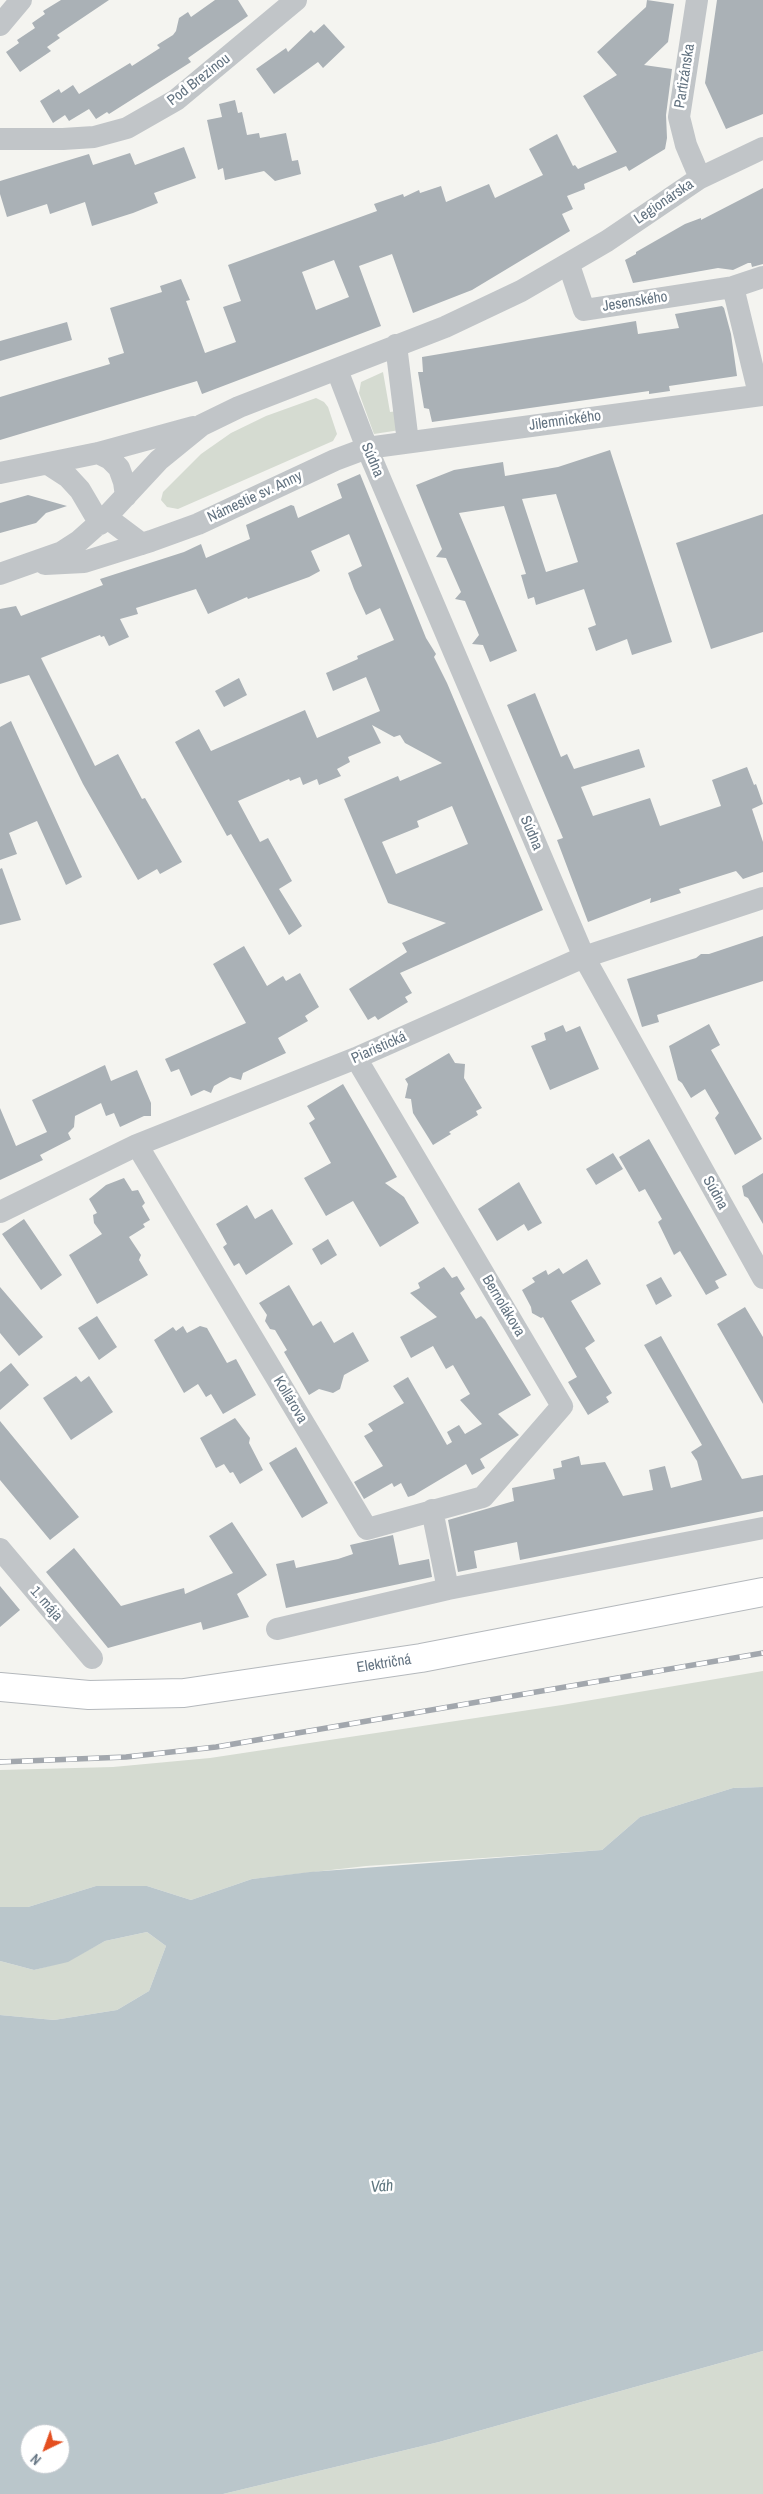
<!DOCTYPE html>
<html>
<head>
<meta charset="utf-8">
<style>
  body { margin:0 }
  #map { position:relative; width:763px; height:2494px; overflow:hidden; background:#f4f4f0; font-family:"Archivo Narrow",sans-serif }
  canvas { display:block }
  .north { position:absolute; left:20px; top:2424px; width:50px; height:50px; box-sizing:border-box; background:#fff; border:1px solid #c1c7cd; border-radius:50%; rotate:222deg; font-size:14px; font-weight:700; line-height:20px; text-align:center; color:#637381 }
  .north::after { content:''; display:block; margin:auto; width:18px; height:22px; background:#e44f20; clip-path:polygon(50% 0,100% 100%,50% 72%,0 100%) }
</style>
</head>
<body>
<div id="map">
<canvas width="763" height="2494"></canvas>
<div class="north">N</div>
</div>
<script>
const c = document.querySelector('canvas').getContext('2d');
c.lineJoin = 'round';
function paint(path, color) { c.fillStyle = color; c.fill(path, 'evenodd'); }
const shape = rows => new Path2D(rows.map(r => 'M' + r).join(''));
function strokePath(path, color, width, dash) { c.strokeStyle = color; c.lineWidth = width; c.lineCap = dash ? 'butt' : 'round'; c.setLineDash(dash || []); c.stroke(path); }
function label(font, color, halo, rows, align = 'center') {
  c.font = font + ' "Archivo Narrow",sans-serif'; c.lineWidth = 5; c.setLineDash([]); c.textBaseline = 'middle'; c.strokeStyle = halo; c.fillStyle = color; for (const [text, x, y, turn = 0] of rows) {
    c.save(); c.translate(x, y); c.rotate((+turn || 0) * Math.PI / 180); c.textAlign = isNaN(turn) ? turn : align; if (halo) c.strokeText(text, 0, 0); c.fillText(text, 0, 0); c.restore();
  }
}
const green = shape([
  [383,372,390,412,398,411,400,430,374,434,359,393,361,382],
  [316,398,324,402,328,407,337,434,333,441,178,509,167,507,161,500,163,492,201,454,231,433,266,416],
  [763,1671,763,1787,733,1788,640,1817,602,1850,366,1866,252,1879,191,1900,147,1886,96,1886,28,1907,0,1907,0,1770,113,1767,210,1758,562,1705],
  [147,1932,166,1946,149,1991,117,2010,54,2020,0,2015,0,1961,34,1970,68,1961,105,1941],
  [763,2351,763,2494,223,2494,439,2442]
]);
const water = shape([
  [763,1787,763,2351,439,2442,223,2494,0,2494,0,2015,54,2020,117,2010,149,1991,166,1946,147,1932,105,1941,68,1962,34,1970,0,1961,0,1907,28,1907,96,1886,147,1886,191,1900,252,1879,310,1872,602,1850,640,1817,733,1788],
  [30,2434,60,2434,60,2464,30,2464]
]);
const building = shape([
  [61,0,109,0,57,35,60,38,47,47,51,51,20,72,6,52,19,43,17,40,35,28,32,23,45,14,43,11],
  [215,0,238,0,248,16,188,58,191,62,109,114,107,112,96,119,89,109,69,121,65,115,53,123,40,101,59,89,61,93,73,85,79,94,130,63,132,66,160,48,157,45,173,35,176,31,179,18,188,12,191,17],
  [647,0,674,4,668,42,644,65,672,69,666,115,667,138,665,149,629,171,626,166,584,184,585,189,567,196,573,209,562,214,570,231,472,290,413,313,392,254,359,266,381,326,202,394,197,381,0,440,0,397,110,364,108,358,124,353,110,308,162,292,160,286,181,279,190,300,186,301,205,353,236,342,223,307,241,301,228,265,377,211,374,204,403,194,404,197,419,190,420,193,441,186,446,202,489,184,495,198,543,175,529,149,557,134,573,166,575,165,578,169,617,152,583,96,617,75,597,52,646,7],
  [334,260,349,297,316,310,302,272],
  [717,0,763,0,763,114,726,129,705,83],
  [324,24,345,47,323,68,318,62,274,94,256,69,286,48,288,52,311,30,314,33],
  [235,100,238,113,242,112,247,135,259,133,260,138,286,133,292,161,298,160,301,174,275,181,264,171,225,180,223,168,218,170,207,120,222,117,219,104],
  [184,147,196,178,154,193,158,203,133,213,92,226,85,202,50,214,47,204,7,217,0,194,0,181,89,154,93,165,130,153,135,165],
  [763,188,763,264,752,267,751,263,748,263,733,270,718,268,633,283,625,260,636,254,636,252,685,224,701,218,701,220],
  [722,306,724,308,731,334,737,376,669,386,670,391,649,394,649,391,432,422,429,409,424,408,418,372,423,372,422,357,636,321,638,334,679,328,675,314],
  [67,322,72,340,0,361,0,341],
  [610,450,672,642,632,655,627,639,596,651,588,628,596,625,584,589,536,605,534,597,528,599,521,575,526,574,504,506,459,513,517,651,490,662,483,645,472,644,479,635,465,601,455,599,461,592,446,558,436,557,442,549,416,485,454,470,503,462,505,476,558,467],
  [556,494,578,562,546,572,522,499],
  [360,474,426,638,436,654,434,657,447,683,543,910,400,973,412,993,405,997,408,1002,378,1020,375,1016,368,1020,349,989,407,952,402,943,446,923,388,903,344,799,398,776,400,781,442,763,405,743,400,735,394,737,372,725,381,743,348,757,350,762,337,769,341,776,319,785,317,779,303,785,300,777,290,781,289,779,238,801,260,842,268,838,292,881,279,889,302,926,289,935,231,834,227,836,175,742,199,729,211,751,305,710,317,738,380,711,366,677,333,691,326,673,358,659,357,656,394,640,380,608,366,615,354,589,348,573,362,566,349,534,311,551,320,571,309,577,248,599,247,597,208,614,196,589,136,608,138,614,120,619,129,637,109,646,104,636,101,637,100,635,41,658,95,766,118,754,142,799,145,798,182,862,160,874,157,869,138,880,83,784,29,675,0,684,0,609,16,606,21,616,103,585,100,579,184,552,201,544,206,558,250,539,246,525,291,505,294,506,298,518,342,498,337,484],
  [452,806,468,844,396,874,382,842,419,827,417,821],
  [28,495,67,506,46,513,36,523,0,533,0,503],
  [763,514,763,632,711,649,676,543],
  [239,678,247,695,224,707,215,691],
  [535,693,561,757,567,754,574,769,639,749,645,767,581,787,593,816,650,798,660,826,721,806,712,780,747,767,754,785,756,784,763,804,752,809,763,842,763,872,743,879,736,871,679,889,681,893,650,903,651,898,588,922,557,840,563,838,507,705],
  [11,721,82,877,66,885,37,821,9,833,17,854,0,860,0,727],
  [2,868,21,920,0,925,0,869],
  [763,936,763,981,657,1015,659,1022,642,1027,627,979,696,958,701,954,709,954],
  [244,946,267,986,283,976,286,981,300,973,319,1007,305,1016,308,1021,278,1038,286,1053,243,1073,241,1080,230,1077,214,1086,211,1093,204,1090,191,1096,179,1069,171,1072,165,1059,246,1023,213,964],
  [709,1024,720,1045,711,1050,762,1139,735,1155,715,1118,719,1113,705,1089,691,1098,682,1083,678,1080,669,1046],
  [563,1025,566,1032,580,1026,599,1069,550,1090,531,1046,546,1040,544,1033],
  [449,1053,455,1063,465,1064,464,1078,482,1108,476,1111,478,1115,449,1132,451,1134,433,1145,413,1113,411,1099,405,1098,408,1084,405,1079],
  [105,1065,111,1081,137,1070,151,1103,151,1116,144,1116,120,1127,114,1113,106,1116,101,1103,75,1116,74,1127,68,1133,71,1139,40,1155,43,1160,0,1180,0,1108,16,1146,47,1132,32,1100],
  [343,1084,397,1177,385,1183,404,1197,419,1223,380,1247,353,1201,326,1216,304,1178,331,1163,309,1123,315,1119,307,1106],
  [649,1139,727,1275,715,1281,719,1288,706,1295,680,1251,674,1255,658,1222,662,1219,645,1189,639,1192,619,1157],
  [613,1153,623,1169,596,1185,586,1169],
  [763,1173,763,1224,748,1198,744,1196,742,1186],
  [124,1178,132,1191,138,1190,145,1203,142,1206,150,1220,143,1224,145,1227,129,1237,141,1255,139,1260,148,1275,97,1304,69,1255,102,1234,94,1223,93,1215,97,1213,89,1199,106,1185],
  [519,1182,542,1223,528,1231,524,1224,497,1241,478,1209],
  [247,1205,255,1219,272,1209,293,1244,246,1275,239,1263,234,1266,223,1247,227,1244,216,1224],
  [24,1219,62,1275,41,1290,2,1234],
  [328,1239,337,1255,321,1265,312,1249],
  [587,1259,601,1284,571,1301,595,1341,585,1348,612,1393,606,1397,609,1402,588,1415,568,1382,577,1377,543,1317,541,1318,532,1313,531,1307,522,1290,535,1282,532,1278,546,1270,548,1275,559,1268,563,1274],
  [444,1267,452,1278,457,1276,465,1289,460,1293,476,1319,481,1316,485,1320,531,1395,498,1414,519,1435,480,1459,485,1468,472,1475,466,1464,414,1495,408,1497,401,1483,394,1487,392,1483,364,1499,354,1482,383,1466,364,1436,373,1431,368,1424,404,1403,393,1386,408,1377,447,1445,452,1442,447,1432,459,1425,465,1434,482,1424,460,1400,470,1394,453,1365,446,1369,433,1346,411,1358,400,1337,437,1317,410,1293,420,1288,418,1283],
  [661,1277,672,1296,656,1305,646,1285],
  [289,1285,313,1326,321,1321,334,1343,353,1332,369,1361,344,1375,340,1389,333,1393,319,1389,309,1395,284,1352,287,1350,275,1330,270,1329,265,1321,267,1315,259,1303],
  [0,1287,43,1337,19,1356,0,1333],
  [745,1307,763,1337,763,1404,717,1324],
  [97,1316,117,1347,99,1360,78,1328],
  [183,1326,187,1333,200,1326,207,1328,227,1363,236,1359,256,1395,223,1414,211,1394,206,1397,198,1384,184,1393,154,1340,173,1327,176,1331],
  [661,1336,742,1479,763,1475,763,1511,520,1560,517,1542,474,1551,477,1568,458,1572,448,1520,514,1501,512,1488,555,1479,553,1469,562,1467,561,1461,579,1456,581,1465,605,1462,623,1496,653,1490,649,1470,665,1466,671,1488,702,1480,697,1461,691,1452,702,1445,644,1345],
  [11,1363,29,1385,0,1410,0,1372],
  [76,1376,81,1382,89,1376,113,1412,71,1440,43,1398],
  [235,1418,250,1438,249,1443,263,1470,240,1484,233,1472,230,1473,224,1464,216,1468,200,1438],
  [0,1421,79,1517,50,1540,0,1480],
  [296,1447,328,1503,302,1518,269,1463],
  [232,1522,267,1575,237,1594,249,1617,203,1630,201,1622,108,1648,46,1572,74,1548,121,1606,184,1588,185,1594,233,1573,209,1536],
  [393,1535,399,1565,429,1559,432,1577,286,1608,276,1564,294,1560,296,1568,338,1559,353,1554,350,1545],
  [0,1586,20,1610,0,1627]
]);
const minor = shape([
  [697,0,679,117,686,145,700,178],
  [0,25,21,0],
  [0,139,63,139,94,137,127,128,176,100,296,0],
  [569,265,584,310,733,287,763,277],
  [733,287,759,394],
  [396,345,408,442],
  [337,370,367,448,584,957,763,1278],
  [98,453,110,459,119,468,124,482,126,496],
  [48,464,68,477,80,490,100,524],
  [0,473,98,453,193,427],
  [106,517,142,544],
  [45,564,84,562,151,541,198,524,335,460,367,448,763,395],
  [0,574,62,552,79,541,106,517,159,460,202,425,239,407,445,327,521,291,607,241,700,178,763,148],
  [137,1145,367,1529,483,1497,562,1406,356,1058],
  [0,1212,137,1145,356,1058,584,957,763,898],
  [432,1510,448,1589],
  [0,1549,92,1658],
  [277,1629,448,1589,763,1528]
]);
const secondary = shape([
  [0,1687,89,1695,184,1693,421,1658,763,1592]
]);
const rail = shape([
  [0,1762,126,1757,216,1747,763,1653]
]);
const streetNames = [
  ["Partizánska",685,76,-81],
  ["Pod Brezinou",199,80,-38],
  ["Legionárska",664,202,-34],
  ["Jesenského",635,302,-9],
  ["Jilemnického",565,421,-8],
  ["Súdna",372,460,67],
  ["Námestie sv. Anny",255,497,-25],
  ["Súdna",531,833,67],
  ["Piaristická",379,1048,-24],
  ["Súdna",715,1193,61],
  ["Bernolákova",503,1306,59],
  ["Kollárova",290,1400,59],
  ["1. mája",46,1604,49],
  ["Električná",384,1664,-9]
];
const waterNames = [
  ["Váh",382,2187,-4]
];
paint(green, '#d5dbd1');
paint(water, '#bac6cb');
paint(building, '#aab1b6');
strokePath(secondary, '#b4b8bc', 30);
strokePath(minor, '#c1c5c8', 22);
strokePath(secondary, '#fff', 28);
strokePath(rail, '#a2a7ad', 5.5);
strokePath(rail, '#fff', 4, [11]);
label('15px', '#637381', '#fff', streetNames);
label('italic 16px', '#5e767f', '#fff', waterNames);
</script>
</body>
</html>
